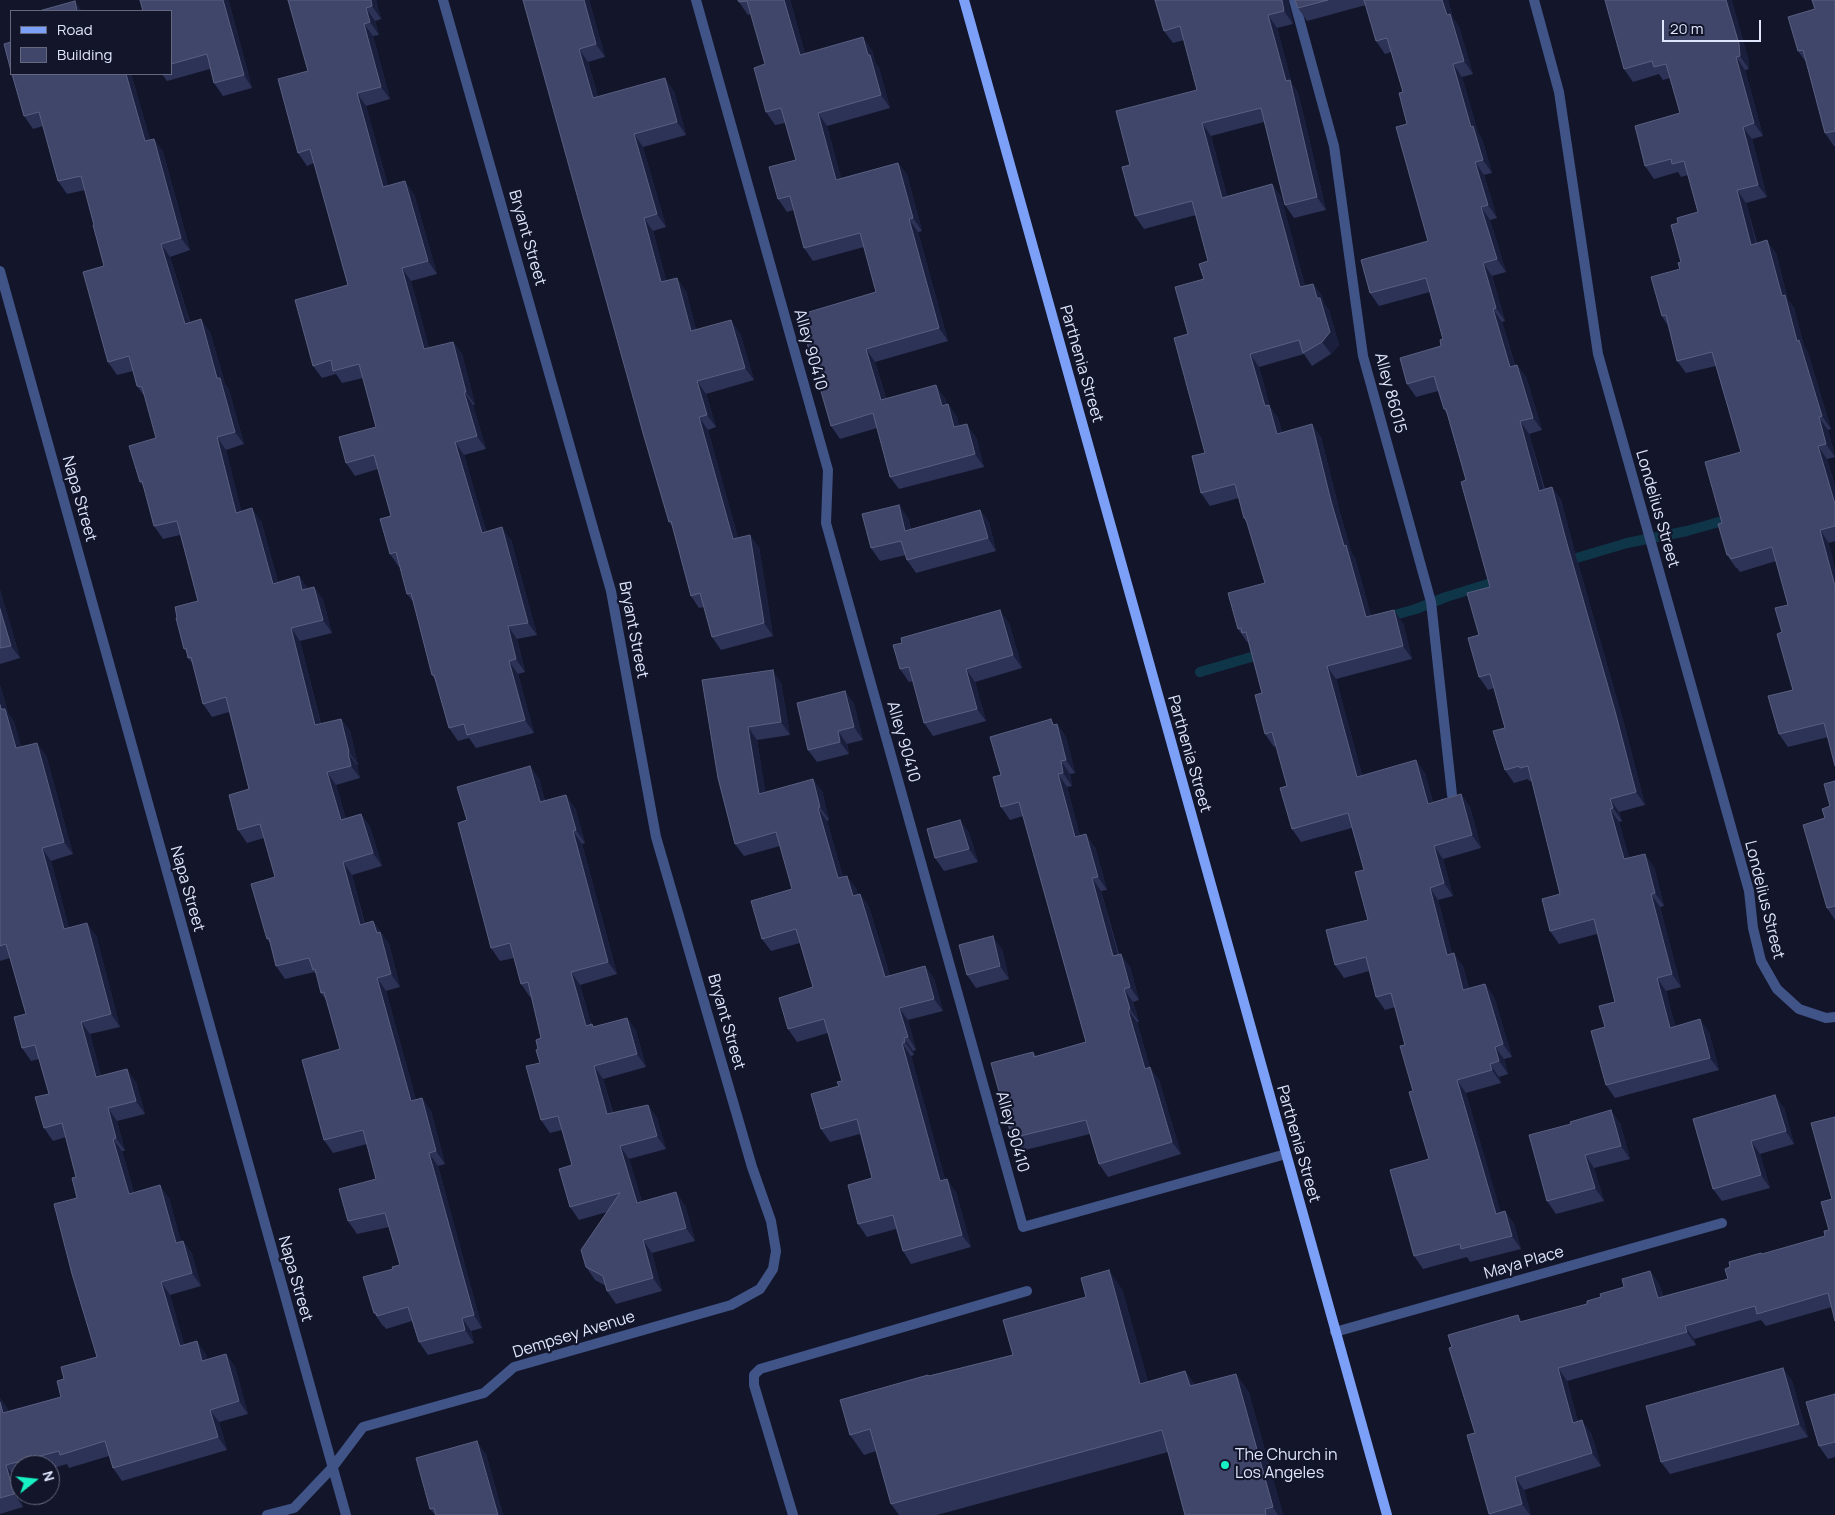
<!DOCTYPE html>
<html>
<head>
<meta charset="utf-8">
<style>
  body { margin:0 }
  #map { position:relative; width:1835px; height:1515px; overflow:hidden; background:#13162b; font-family:Manrope,sans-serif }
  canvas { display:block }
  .legend { position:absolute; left:10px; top:10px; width:162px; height:65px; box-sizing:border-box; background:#13162b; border:1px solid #65697f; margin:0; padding:6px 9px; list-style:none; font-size:15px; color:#dfe5fd }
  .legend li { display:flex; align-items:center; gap:10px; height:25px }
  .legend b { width:25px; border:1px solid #65697f }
  .north { position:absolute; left:10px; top:1455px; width:50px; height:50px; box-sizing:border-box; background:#13162b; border:1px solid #65697f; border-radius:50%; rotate:74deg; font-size:14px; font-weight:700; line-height:20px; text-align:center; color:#dfe5fd }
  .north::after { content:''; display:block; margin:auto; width:18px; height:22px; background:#17f1c4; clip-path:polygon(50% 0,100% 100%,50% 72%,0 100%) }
  .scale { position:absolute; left:1662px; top:20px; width:99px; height:22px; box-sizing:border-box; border:2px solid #dfe5fd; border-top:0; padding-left:6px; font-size:15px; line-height:18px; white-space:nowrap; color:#dfe5fd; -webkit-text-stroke:4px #13162b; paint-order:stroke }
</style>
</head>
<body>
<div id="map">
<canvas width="1835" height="1515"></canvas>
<ul class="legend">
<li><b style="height:6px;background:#7c9ff7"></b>Road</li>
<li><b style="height:14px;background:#404669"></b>Building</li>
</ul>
<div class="north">N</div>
<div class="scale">20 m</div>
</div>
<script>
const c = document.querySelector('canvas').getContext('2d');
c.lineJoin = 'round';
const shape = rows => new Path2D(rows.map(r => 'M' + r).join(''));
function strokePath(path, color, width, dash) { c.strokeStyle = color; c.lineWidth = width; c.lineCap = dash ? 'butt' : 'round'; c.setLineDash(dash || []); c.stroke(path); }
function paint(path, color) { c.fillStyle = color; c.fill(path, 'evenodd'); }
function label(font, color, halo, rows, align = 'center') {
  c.font = font + ' Manrope,sans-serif'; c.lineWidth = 4.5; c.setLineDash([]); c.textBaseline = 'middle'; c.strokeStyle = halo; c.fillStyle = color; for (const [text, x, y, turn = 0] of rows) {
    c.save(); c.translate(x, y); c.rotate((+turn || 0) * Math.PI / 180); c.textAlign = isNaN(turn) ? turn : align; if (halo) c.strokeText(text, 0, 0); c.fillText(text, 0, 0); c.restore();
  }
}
const stream = shape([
  [1563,562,1627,543,1687,531,1733,518],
  [1384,618,1416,609,1446,597,1501,580],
  [1200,672,1265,653]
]);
const lane = shape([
  [696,0,828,470,826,523,1023,1227,1286,1154],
  [1294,0,1334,146,1363,356,1431,602,1452,795],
  [793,1515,754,1385,754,1375,760,1369,1027,1291]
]);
const street = shape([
  [1534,0,1559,92,1598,354,1749,891,1753,928,1761,961,1777,989,1799,1009,1826,1018,1835,1017],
  [0,271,346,1515],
  [1335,1332,1722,1223],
  [267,1515,294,1508,332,1468,363,1427,484,1393,514,1367,731,1305,760,1289,773,1269,776,1251,771,1221,752,1167,656,837,611,591,443,0]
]);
const secondary = shape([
  [964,0,1387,1515]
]);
const wall = shape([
  [140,0,228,0,229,2,252,88,223,96,214,83,210,69,167,81,162,74,171,74,171,11],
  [288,0,376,0,381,19,375,21,379,35,373,36,390,99,366,106,388,186,414,194,437,274,411,281,429,348,453,342,462,354,475,405,473,405,486,449,464,455,486,531,511,540,537,635,517,639,525,672,518,674,534,733,476,748,469,738,458,741,449,728,436,681,432,675,414,603,407,594,400,567,399,567,390,554,391,516,378,469,355,476,346,463,376,427,363,378,342,383,336,374,322,378,313,366,348,285,314,163,307,166,298,153,308,71],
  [523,0,589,0,605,57,588,62,598,97,674,91,686,135,643,147,666,227,653,231,666,280,686,291,696,330,740,333,754,380,706,394,716,427,708,430,738,538,759,547,773,636,721,650,712,637,704,607,699,608,691,596,672,526,669,522],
  [738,0,792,0,790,0,805,54,872,50,875,62,879,68,890,108,827,126,841,178,898,163,907,175,922,231,918,232,948,341,875,362,886,398,945,398,947,405,948,404,957,417,959,426,976,437,984,467,899,489,890,477,877,428,840,439,831,426,876,292,864,247,813,261,804,248,794,210,787,212,778,199,796,160,785,123,775,125,766,112,765,64,751,14,748,15,739,2],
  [1155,0,1288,0,1293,24,1277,28,1292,84,1298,93,1326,210,1294,218,1285,205,1264,122,1211,136,1227,196,1272,184,1281,197,1305,286,1313,284,1322,296,1324,304,1329,310,1339,345,1331,354,1312,366,1304,354,1259,367,1270,407,1278,418,1282,432,1321,437,1340,513,1352,554,1355,558,1371,616,1403,623,1412,659,1336,679,1362,775,1425,773,1433,802,1461,794,1470,807,1481,848,1443,859,1453,896,1438,900,1452,953,1463,966,1469,989,1485,984,1494,997,1512,1057,1504,1059,1508,1074,1499,1077,1501,1083,1466,1093,1500,1212,1505,1211,1514,1224,1521,1249,1470,1262,1467,1257,1423,1269,1414,1256,1429,1159,1413,1091,1405,1045,1395,1007,1385,1010,1376,997,1369,971,1344,978,1335,965,1368,920,1364,870,1352,828,1301,842,1292,829,1287,786,1276,746,1274,747,1265,734,1262,693,1248,642,1247,642,1238,629,1265,583,1248,524,1244,518,1239,498,1210,506,1201,493,1205,453,1188,334,1208,261,1196,215,1144,229,1135,216,1130,165,1197,90,1184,40,1173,43,1164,31],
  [1295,0,1448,0,1453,18,1459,27,1473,74,1462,77,1478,133,1482,139,1492,173,1484,175,1497,218,1490,220,1506,272,1492,276,1505,321,1502,322,1515,365,1517,365,1526,377,1542,430,1529,434,1545,489,1552,487,1561,500,1575,553,1624,724,1645,805,1619,812,1622,821,1619,822,1629,858,1654,867,1664,906,1660,907,1681,987,1666,991,1675,1026,1709,1032,1719,1070,1615,1098,1606,1085,1605,1027,1615,1002,1597,934,1559,944,1550,931,1560,894,1532,781,1529,781,1528,779,1514,783,1505,770,1505,728,1494,688,1488,690,1479,677,1479,635,1490,587,1466,480,1447,415,1444,409,1438,391,1416,397,1407,384,1441,346,1443,339,1430,292,1379,306,1370,293,1428,241,1407,124,1403,92,1391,52,1385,54,1376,41,1366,5,1307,21,1298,8],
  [1605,0,1748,57,1749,69,1745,70,1763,136,1752,139,1767,197,1746,203,1757,243,1776,253,1788,300,1794,308,1804,346,1808,353,1831,429,1828,430,1835,457,1827,459,1835,486,1835,541,1829,543,1828,737,1788,747,1779,734,1793,690,1782,632,1788,605,1776,561,1740,572,1737,568,1736,568,1727,555,1722,523,1741,452,1716,366,1686,373,1677,361,1668,326,1662,316,1680,269,1681,262,1678,223,1698,212,1688,175,1681,177,1678,172,1654,179,1645,166,1680,113,1670,78,1663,80,1659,74,1633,82,1624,69],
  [1835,0,1835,146,1834,146,1825,133,1806,62,1798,51,1815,9],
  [12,74,131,74,150,140,154,139,163,152,190,250,170,257,190,322,210,332,225,384,229,390,244,444,226,450,241,511,261,521,278,582,299,576,308,589,314,587,323,600,332,633,300,641,321,724,341,719,350,731,358,765,357,765,360,778,336,785,346,819,361,814,370,827,382,866,352,875,365,924,373,921,389,944,400,987,386,991,416,1100,422,1098,431,1111,445,1164,438,1166,482,1328,471,1331,474,1343,428,1355,419,1342,412,1321,386,1329,384,1326,383,1326,374,1313,393,1269,400,1265,389,1227,357,1234,348,1221,376,1179,367,1144,333,1153,324,1140,340,1049,326,1000,321,993,317,975,314,972,285,979,276,966,270,943,267,939,275,877,264,838,247,843,238,830,249,789,229,712,212,717,203,704,192,663,188,658,188,654,184,649,177,617,198,601,180,535,163,539,154,526,144,487,140,482,156,438,145,397,137,386,133,371,117,375,108,362,104,266,94,225,85,190,67,194,58,181,43,126,33,129,24,116],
  [899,505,908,518,911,529,980,510,989,522,996,551,916,573,907,560,906,555,880,561,871,548],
  [0,590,20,658,0,664],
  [1009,623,1022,668,975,682,986,721,933,736,924,723,913,681,909,682,900,669],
  [702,680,781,683,790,735,757,740,765,792,822,791,829,820,827,821,843,877,856,888,858,895,860,894,869,907,890,976,925,966,934,979,943,1011,908,1020,916,1050,913,1051,914,1055,911,1056,945,1179,956,1192,971,1247,911,1264,903,1251,896,1229,867,1237,858,1224,872,1178,860,1134,830,1142,821,1129,842,1081,828,1033,797,1042,788,1029,813,987,800,943,771,951,762,939,792,889,780,846,744,856,735,844],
  [0,685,8,713,14,722,21,747,46,755,73,854,51,861,69,928,96,935,120,1027,90,1034,101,1076,136,1082,145,1114,117,1121,125,1151,122,1151,134,1193,169,1198,181,1242,183,1241,192,1254,201,1286,170,1295,184,1345,206,1354,207,1360,226,1354,235,1367,248,1414,219,1422,227,1450,122,1481,113,1468,109,1456,69,1468,67,1464,50,1469,50,1465,20,1465,20,1476,15,1478,23,1507,0,1514,0,1398,7,1408,8,1411,61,1397,64,1379,97,1357,77,1198,76,1177,66,1137,53,1141,44,1128,49,1094,39,1059,31,1061,22,1048,26,1014,10,958,0,961],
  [845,691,854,704,863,740,847,744,849,754,817,762,808,750],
  [1057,724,1066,737,1075,773,1070,774,1072,786,1067,787,1080,836,1095,847,1107,890,1101,891,1119,954,1130,967,1139,1000,1133,1002,1139,1022,1137,1022,1150,1068,1159,1080,1181,1154,1108,1177,1099,1164,1090,1134,1021,1151,1012,1138,1033,1052,1036,1056,1086,1042,1023,816,1010,820,1001,807,1001,775],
  [530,766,539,779,545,801,575,808,585,843,582,844,617,974,580,985,591,1024,594,1027,627,1018,636,1031,646,1067,603,1079,613,1113,648,1105,657,1118,666,1149,629,1159,642,1202,685,1205,695,1241,652,1253,662,1291,616,1304,607,1291,606,1286,595,1280,586,1267,607,1212,579,1220,570,1207,572,1165,562,1130,550,1133,541,1120,540,1063,538,1049,541,1038,531,997,530,997,521,984,514,958,500,961,491,948],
  [1835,781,1835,920,1827,908,1825,818,1830,806],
  [960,820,969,833,978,862,944,871,935,858],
  [1002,949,1009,979,976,988,967,975],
  [1784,1108,1794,1144,1760,1154,1770,1188,1722,1201,1713,1189,1693,1119],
  [1835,1117,1832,1307,1766,1326,1761,1320,1694,1339,1696,1345,1567,1381,1578,1422,1591,1433,1601,1466,1524,1490,1531,1515,1490,1515,1489,1514,1475,1433,1452,1347,1523,1322,1587,1304,1601,1297,1624,1287,1650,1271,1659,1284,1663,1296,1728,1279,1730,1267,1761,1253,1763,1254,1825,1236,1829,1230,1832,1199],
  [1620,1123,1630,1159,1594,1168,1604,1201,1556,1214,1547,1201,1529,1135],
  [1122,1289,1148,1382,1185,1371,1195,1385,1236,1374,1249,1393,1283,1515,1185,1515,1168,1452,937,1515,899,1515,891,1504,876,1451,864,1455,850,1435,928,1375,929,1376,1013,1355],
  [1783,1368,1792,1381,1808,1437,1670,1474,1661,1462],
  [1835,1394,1835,1457,1828,1459,1819,1446],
  [486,1454,503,1515,435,1515,430,1509]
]);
const shadedWall = shape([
  [223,0,228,0,229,2,252,88,244,75],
  [371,0,376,0,381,19,372,6],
  [584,0,589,0,605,57,596,44],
  [784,0,790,0,809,68,800,55],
  [1282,0,1288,0,1293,24,1284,11],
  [1442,0,1448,0,1453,18,1459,27,1473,74,1464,61,1447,15],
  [1726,0,1732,0,1748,57,1749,69,1740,56],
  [75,1,82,11,77,11],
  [366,8,375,21,379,35,370,22],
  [1268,15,1277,28,1292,84,1298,93,1326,210,1317,197],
  [364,24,373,36,390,99,381,87],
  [863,37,872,50,875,62,879,68,890,108,881,95,868,55],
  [579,49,588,62,602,111,593,98],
  [1736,57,1745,70,1763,136,1754,123],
  [1453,64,1462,77,1478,132,1482,139,1492,173,1483,160,1471,127],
  [126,74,131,74,154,154,145,141],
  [665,78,674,91,686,135,677,122],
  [357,93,366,106,392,200,383,187],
  [818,113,827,126,845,192,836,180],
  [1202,123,1211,136,1231,211,1222,198],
  [1743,127,1752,139,1767,197,1758,185],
  [634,134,643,147,666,227,657,214],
  [154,139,163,152,190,250,181,238],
  [1475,162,1484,175,1497,218,1488,205],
  [898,163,907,175,922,231,913,218],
  [405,181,414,194,437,274,428,261],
  [1272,184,1281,197,1309,300,1300,287],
  [1737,190,1746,203,1760,258,1751,245],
  [1481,207,1490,220,1506,272,1497,259],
  [644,218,653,231,670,295,661,282],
  [909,219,918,232,948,341,939,328],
  [1767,240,1776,253,1788,300,1794,308,1804,346,1808,353,1831,429,1822,416,1782,296],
  [161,244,170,257,194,337,185,324],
  [1483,263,1492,276,1505,321,1496,308],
  [402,268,411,281,433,362,424,349],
  [677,278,686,291,700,344,691,331],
  [1313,284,1322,296,1324,304,1329,310,1339,345,1331,354,1322,342],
  [1493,309,1502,322,1519,380,1510,367],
  [201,319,210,332,225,384,229,390,244,444,235,432,217,378],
  [731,320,740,333,754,380,745,368],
  [453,342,462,354,475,405,466,392],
  [866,349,875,362,890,413,881,400],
  [1250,354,1259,367,1270,407,1278,418,1286,447,1277,434,1265,406],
  [1517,365,1526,377,1542,430,1533,418],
  [697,381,706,394,716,427,707,415],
  [936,385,945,398,951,419,942,406],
  [464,392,473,405,486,449,477,436],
  [948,404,957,417,963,440,954,427],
  [699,417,708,430,742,552,733,539],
  [1819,417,1828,430,1835,457,1826,444],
  [1520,421,1529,434,1548,504,1539,491],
  [967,424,976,437,984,467,975,454],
  [1312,424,1321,437,1340,513,1352,554,1355,558,1375,630,1366,617,1331,501],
  [217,437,226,450,245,525,236,513],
  [455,442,464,455,491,546,482,533],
  [1818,446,1827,459,1835,486,1835,504],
  [1552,487,1561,500,1575,553,1624,724,1645,805,1636,792,1566,540],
  [899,505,908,518,914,544,905,531],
  [252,508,261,521,282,597,273,584],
  [980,510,989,522,996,551,988,538],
  [502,527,511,540,537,635,528,623],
  [1820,530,1829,543,1835,567,1835,586],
  [750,535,759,547,773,636,764,623],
  [299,576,308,589,302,590],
  [314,587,323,600,332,633,323,620],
  [0,590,20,658,11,646,0,609],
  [1000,610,1009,623,1022,668,1013,655],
  [1394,610,1403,623,1412,659,1403,646],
  [508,626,517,639,525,672,516,659],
  [291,628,300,641,324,738,315,725],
  [509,661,518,674,534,733,525,720],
  [1327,666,1336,679,1366,789,1357,777],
  [966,669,975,682,986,721,977,709],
  [773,670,781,683,790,735,781,722],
  [0,685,8,713,14,722,25,761,16,748,1,709,0,705],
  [845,691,854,704,863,740,854,727],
  [341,719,350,731,358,765,349,752],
  [1051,719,1058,729,1057,724,1066,737,1075,773,1066,760],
  [748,727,757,740,768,807,759,794],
  [838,731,847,744,849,754,840,742],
  [37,743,46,755,73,854,64,842],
  [348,753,357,765,360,778,351,766],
  [1416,760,1425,773,1437,816,1428,804],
  [1061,761,1070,774,1072,786,1063,773],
  [530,766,539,779,549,815,540,802],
  [327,772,336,785,350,833,341,820],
  [1058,774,1067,787,1084,850,1075,837],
  [813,779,822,791,829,820,820,807],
  [1461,794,1470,807,1481,848,1472,835],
  [566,795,575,808,585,843,576,830],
  [1610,799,1619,812,1622,821,1613,808],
  [818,808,827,821,847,891,838,878],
  [1610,809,1619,822,1633,872,1624,859],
  [361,814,370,827,382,866,373,853],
  [960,820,969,833,978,862,969,849],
  [573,831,582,844,617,974,608,962],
  [1086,834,1095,847,1107,890,1098,877],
  [1434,846,1443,859,1453,896,1444,883],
  [42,848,51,861,73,942,64,929],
  [1645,854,1654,867,1664,906,1655,893],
  [343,862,352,875,368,938,360,925],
  [847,876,856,888,862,909,853,896],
  [1092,878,1101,891,1122,969,1113,956],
  [1430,888,1438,900,1456,968,1447,955],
  [860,894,869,907,894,990,885,977],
  [1651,894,1660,907,1681,987,1672,974],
  [373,921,389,944,400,987,391,974],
  [87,923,96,935,120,1027,111,1014],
  [993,936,1002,949,1009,979,1000,966],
  [1454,953,1463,966,1472,1003,1463,990],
  [1121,954,1130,967,1139,1000,1130,987],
  [925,966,934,979,943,1011,934,999],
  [571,972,580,985,595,1039,586,1026],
  [377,978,386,991,420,1114,411,1101],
  [1657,978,1666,991,1679,1040,1670,1028],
  [1485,984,1494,997,1512,1057,1503,1044],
  [1124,989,1133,1002,1139,1022,1130,1009],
  [899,1008,908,1020,916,1050,908,1037],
  [1128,1010,1137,1022,1150,1068,1159,1080,1181,1154,1172,1142,1145,1069],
  [627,1018,636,1031,646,1067,637,1054],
  [1700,1019,1709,1032,1719,1070,1710,1058],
  [81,1022,90,1034,105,1090,96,1077],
  [904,1038,913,1051,914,1055,905,1042],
  [902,1043,911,1056,949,1193,940,1181],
  [1495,1047,1504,1059,1508,1074,1499,1061],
  [1490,1064,1499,1077,1501,1083,1492,1070],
  [594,1066,603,1079,616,1127,607,1114],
  [127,1069,136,1082,145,1114,136,1101],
  [1457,1080,1466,1093,1505,1226,1496,1214],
  [1775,1095,1784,1108,1794,1144,1786,1131],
  [422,1098,431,1111,445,1164,436,1151],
  [648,1105,657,1118,666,1149,657,1136],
  [108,1108,117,1121,125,1151,116,1138],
  [1611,1110,1620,1123,1630,1159,1621,1146],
  [113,1139,122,1151,138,1207,129,1194],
  [1751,1141,1760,1154,1770,1188,1761,1175],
  [620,1146,629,1159,646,1216,637,1203],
  [429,1153,438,1166,482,1328,474,1315],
  [1585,1155,1594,1168,1604,1201,1595,1188],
  [947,1179,956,1192,971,1247,962,1235],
  [160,1185,169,1198,185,1256,176,1243],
  [676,1192,685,1205,695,1241,686,1228],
  [1505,1211,1514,1224,1521,1249,1512,1236],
  [643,1240,652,1253,662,1291,653,1278],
  [183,1241,192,1254,201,1286,192,1273],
  [1109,1270,1122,1289,1154,1403,1140,1384],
  [1650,1271,1659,1284,1667,1311,1658,1298],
  [161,1282,170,1295,188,1356,179,1343],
  [1518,1315,1527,1327,1520,1322],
  [462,1318,471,1331,474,1343,465,1330],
  [1685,1326,1694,1339,1696,1345,1687,1332],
  [197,1341,206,1354,211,1374,202,1361],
  [226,1354,235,1367,248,1414,239,1401],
  [1558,1368,1567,1381,1582,1436,1573,1423],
  [1783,1368,1792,1381,1808,1437,1799,1424],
  [1185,1371,1199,1390,1190,1386],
  [1236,1374,1249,1393,1283,1515,1278,1515,1273,1507],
  [0,1398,7,1408,12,1425,3,1413,0,1402],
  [210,1410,219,1422,227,1450,218,1437],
  [1582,1420,1591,1433,1601,1466,1592,1453],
  [477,1441,486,1454,503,1515,498,1515],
  [6,1465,15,1478,23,1507,14,1494],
  [1515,1477,1524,1490,1531,1515,1530,1515,1522,1504]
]);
const building = shape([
  [140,0,223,0,244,75,214,83,207,54,171,64,171,11,143,11,140,0],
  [288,0,371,0,372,6,366,8,370,22,364,24,381,87,357,93,383,187,405,181,428,261,402,268,424,349,453,342,466,392,464,392,477,436,455,442,482,533,502,527,528,623,508,626,516,659,509,661,525,720,467,735,464,724,449,728,434,675,432,675,411,593,407,594,396,552,390,554,380,519,391,516,374,455,346,463,339,437,376,427,359,364,333,371,331,360,313,366,295,300,348,285,310,149,298,153,278,79,308,71,288,0],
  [523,0,584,0,596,44,579,49,593,98,665,78,677,122,634,134,657,214,644,218,661,282,677,278,691,331,731,320,745,368,697,381,707,415,699,417,733,539,750,535,764,623,712,637,700,593,691,596,671,521,669,522,643,433,523,0],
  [738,0,784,0,800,55,863,37,868,55,870,55,881,95,818,113,836,180,898,163,913,218,909,219,939,328,866,349,881,400,936,385,942,406,948,404,954,427,967,424,975,454,890,477,873,413,831,426,799,315,876,292,860,233,804,248,790,196,778,199,769,167,796,160,781,108,766,112,754,68,765,64,747,1,739,2,738,0],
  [1155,0,1282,0,1284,11,1268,15,1286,81,1290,80,1317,197,1285,205,1261,108,1202,123,1222,198,1272,184,1300,287,1313,284,1317,298,1320,298,1330,332,1322,342,1303,353,1299,340,1250,354,1265,406,1269,405,1277,434,1312,424,1331,501,1344,546,1346,545,1366,617,1394,610,1403,646,1327,666,1357,777,1416,760,1428,804,1461,794,1472,835,1434,846,1444,883,1430,888,1447,955,1454,953,1463,990,1485,984,1503,1044,1495,1047,1499,1061,1490,1064,1492,1070,1457,1080,1496,1214,1505,1211,1512,1236,1461,1249,1460,1244,1414,1256,1390,1170,1429,1159,1409,1092,1413,1091,1400,1046,1405,1045,1391,993,1376,997,1366,957,1335,965,1326,930,1368,920,1355,872,1364,870,1348,813,1292,829,1280,788,1287,786,1272,732,1265,734,1255,695,1262,693,1246,632,1242,633,1241,628,1238,629,1228,593,1265,583,1247,523,1245,518,1244,518,1235,484,1201,493,1192,456,1205,453,1174,338,1188,334,1175,287,1204,279,1199,264,1208,261,1192,201,1135,216,1122,167,1130,165,1116,111,1197,90,1180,26,1164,31,1155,0],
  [1295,0,1328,0,1298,8,1295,0],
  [1364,0,1442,0,1447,15,1450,14,1464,61,1453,64,1471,127,1473,126,1483,160,1475,162,1488,205,1481,207,1497,259,1483,263,1496,308,1493,309,1510,367,1517,365,1533,418,1520,421,1539,491,1552,487,1566,540,1615,711,1636,792,1610,799,1613,808,1610,809,1624,859,1645,854,1655,893,1651,894,1672,974,1657,978,1670,1028,1700,1019,1710,1058,1606,1085,1591,1031,1605,1027,1599,1006,1615,1002,1594,919,1550,931,1542,899,1560,894,1528,766,1520,768,1519,766,1505,770,1493,731,1505,728,1490,674,1479,677,1468,638,1479,635,1467,593,1490,587,1461,482,1466,480,1446,409,1444,409,1434,376,1407,384,1400,358,1441,346,1440,340,1443,339,1426,278,1370,293,1361,260,1428,241,1396,127,1407,124,1399,93,1403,92,1387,38,1376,41,1364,0],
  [1605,0,1726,0,1739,44,1740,56,1736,57,1754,123,1743,127,1758,185,1737,190,1751,245,1767,240,1782,296,1785,295,1797,341,1799,340,1822,416,1819,417,1826,444,1818,446,1835,504,1835,526,1820,530,1835,586,1835,766,1824,723,1779,734,1768,696,1793,690,1777,634,1782,632,1775,608,1788,605,1772,547,1731,559,1729,555,1727,555,1718,524,1722,523,1705,462,1741,452,1712,352,1677,361,1666,315,1662,316,1651,277,1680,269,1678,263,1681,262,1671,225,1678,223,1677,218,1698,212,1684,161,1672,164,1671,159,1645,166,1635,126,1680,113,1666,64,1654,67,1652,61,1624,69,1605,0],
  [1812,0,1835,0,1835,131,1825,133,1803,50,1798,51,1788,17,1815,9,1812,0],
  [75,1,77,11,39,11,75,1],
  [11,42,11,71,4,44,11,42],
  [12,74,126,74,145,141,154,139,181,238,161,244,185,324,201,319,217,378,220,378,235,432,217,437,236,513,252,508,273,584,299,576,302,590,314,587,323,620,291,628,315,725,341,719,349,752,348,753,351,766,327,772,341,820,361,814,373,853,343,862,360,925,373,921,377,933,380,932,391,974,377,978,411,1101,422,1098,436,1151,429,1153,474,1315,462,1318,465,1330,419,1342,408,1307,377,1316,376,1313,374,1313,363,1277,393,1269,392,1267,400,1265,385,1213,348,1221,339,1189,376,1179,363,1130,324,1140,302,1060,340,1049,324,992,321,993,315,969,313,970,309,958,276,966,269,938,267,939,251,884,275,877,260,824,238,830,229,795,249,789,226,697,203,704,191,657,188,658,186,648,184,649,176,618,177,617,175,607,198,601,177,521,154,526,142,481,140,482,129,446,156,438,142,387,137,386,129,356,108,362,83,272,104,266,93,225,94,225,81,176,58,181,39,112,24,116,12,74],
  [899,505,905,531,980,510,988,538,907,560,901,541,871,548,862,514,899,505],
  [0,609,11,646,0,648,0,609],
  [1000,610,1013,655,966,669,977,709,924,723,909,667,900,669,893,645,902,643,901,638,1000,610],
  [773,670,781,722,748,727,759,794,813,779,820,807,818,808,838,878,847,876,853,896,860,894,885,977,925,966,934,999,899,1008,908,1037,904,1038,905,1042,902,1043,940,1181,947,1179,962,1235,903,1251,893,1215,858,1224,848,1185,872,1178,857,1119,821,1129,811,1094,839,1086,837,1082,842,1081,824,1019,788,1029,779,998,813,987,796,929,762,939,751,901,792,889,776,832,735,844,718,778,702,680,773,670],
  [845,691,854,727,838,731,840,742,808,750,797,703,845,691],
  [0,705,1,709,5,709,16,748,37,743,64,842,42,848,64,929,87,923,111,1014,81,1022,96,1077,127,1069,136,1101,108,1108,116,1138,113,1139,129,1194,160,1185,176,1243,183,1241,192,1273,161,1282,179,1343,180,1346,197,1341,202,1361,226,1354,239,1401,210,1410,218,1437,113,1468,105,1441,60,1455,59,1451,6,1465,14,1494,0,1498,0,1402,3,1413,61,1397,57,1381,64,1379,61,1367,97,1357,72,1274,54,1204,77,1198,72,1178,76,1177,62,1123,44,1128,35,1097,49,1094,35,1045,22,1048,14,1017,26,1014,6,944,0,946,0,705],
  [1051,719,1053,725,1057,724,1066,760,1061,761,1063,773,1058,774,1075,837,1086,834,1098,877,1092,878,1113,956,1121,954,1130,987,1124,989,1130,1009,1128,1010,1145,1069,1150,1067,1172,1142,1099,1164,1086,1120,1012,1138,991,1063,1033,1052,1034,1057,1086,1042,1019,802,1001,807,993,777,1001,775,990,737,1051,719],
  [530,766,540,802,566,795,576,830,573,831,608,962,571,972,586,1026,592,1024,593,1027,627,1018,637,1054,594,1066,607,1114,648,1105,657,1136,620,1146,637,1203,676,1192,686,1228,643,1240,653,1278,607,1291,603,1276,586,1267,581,1250,620,1193,570,1207,559,1169,572,1165,558,1116,541,1120,526,1066,540,1063,536,1050,538,1049,536,1040,541,1038,528,982,521,984,510,943,491,948,458,823,467,820,457,787,530,766],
  [1835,781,1835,906,1827,908,1803,825,1825,818,1822,809,1830,806,1824,784,1835,781],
  [960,820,969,849,935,858,927,829,960,820],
  [993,936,1000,966,967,975,959,945,993,936],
  [1775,1095,1786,1131,1751,1141,1761,1175,1713,1189,1693,1119,1775,1095],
  [1611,1110,1621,1146,1585,1155,1595,1188,1547,1201,1529,1135,1571,1124,1570,1122,1611,1110],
  [1835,1117,1835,1321,1828,1293,1757,1314,1755,1306,1685,1326,1687,1332,1558,1368,1573,1423,1582,1420,1592,1453,1515,1477,1522,1504,1489,1514,1467,1435,1475,1433,1449,1348,1452,1347,1448,1335,1518,1315,1520,1322,1587,1304,1587,1301,1601,1297,1600,1294,1624,1287,1622,1279,1650,1271,1658,1298,1728,1279,1725,1269,1730,1267,1729,1262,1761,1253,1762,1254,1825,1236,1824,1231,1829,1230,1821,1202,1832,1199,1811,1123,1835,1117],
  [1109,1270,1140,1384,1185,1371,1190,1386,1236,1374,1273,1507,1265,1509,1266,1515,1185,1515,1162,1430,891,1504,870,1429,850,1435,840,1400,928,1375,929,1376,1013,1355,1003,1320,1086,1297,1081,1278,1109,1270],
  [1783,1368,1799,1424,1661,1462,1646,1406,1783,1368],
  [1835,1394,1835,1442,1819,1446,1806,1402,1835,1394],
  [477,1441,498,1515,436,1515,434,1508,430,1509,416,1458,477,1441]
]);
const markers = [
  [1225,1465,5,"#17f1c4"]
];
const streetNames = [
  ["Bryant Street",527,238,74],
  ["Alley 90410",810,350,74],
  ["Parthenia Street",1081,364,74],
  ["Alley 86015",1390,393,75],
  ["Napa Street",79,499,74],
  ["Londelius Street",1657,509,74],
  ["Bryant Street",633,630,79],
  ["Alley 90410",903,742,74],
  ["Parthenia Street",1189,754,74],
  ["Napa Street",187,889,74],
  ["Londelius Street",1764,900,76],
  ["Bryant Street",726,1022,74],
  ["Alley 90410",1012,1132,74],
  ["Parthenia Street",1298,1144,74],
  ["Maya Place",1524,1263,-16],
  ["Napa Street",295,1279,74],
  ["Dempsey Avenue",574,1335,-17]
];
const poiNames = [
  ["The Church in",1235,1456],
  ["Los Angeles",1235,1474]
];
strokePath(stream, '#0f3548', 10);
strokePath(lane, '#415487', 10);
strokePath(street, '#415487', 10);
strokePath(secondary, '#7c9ff7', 10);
paint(wall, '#2d3257');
paint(shadedWall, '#1b1f3e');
paint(building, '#404669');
strokePath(building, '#595f80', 1);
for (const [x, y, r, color] of markers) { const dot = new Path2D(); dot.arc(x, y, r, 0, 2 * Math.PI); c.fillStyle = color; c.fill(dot); strokePath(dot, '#13162b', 2); }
label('16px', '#dfe5fd', '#13162b', streetNames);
label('16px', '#dfe5fd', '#13162b', poiNames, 'left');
</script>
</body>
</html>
